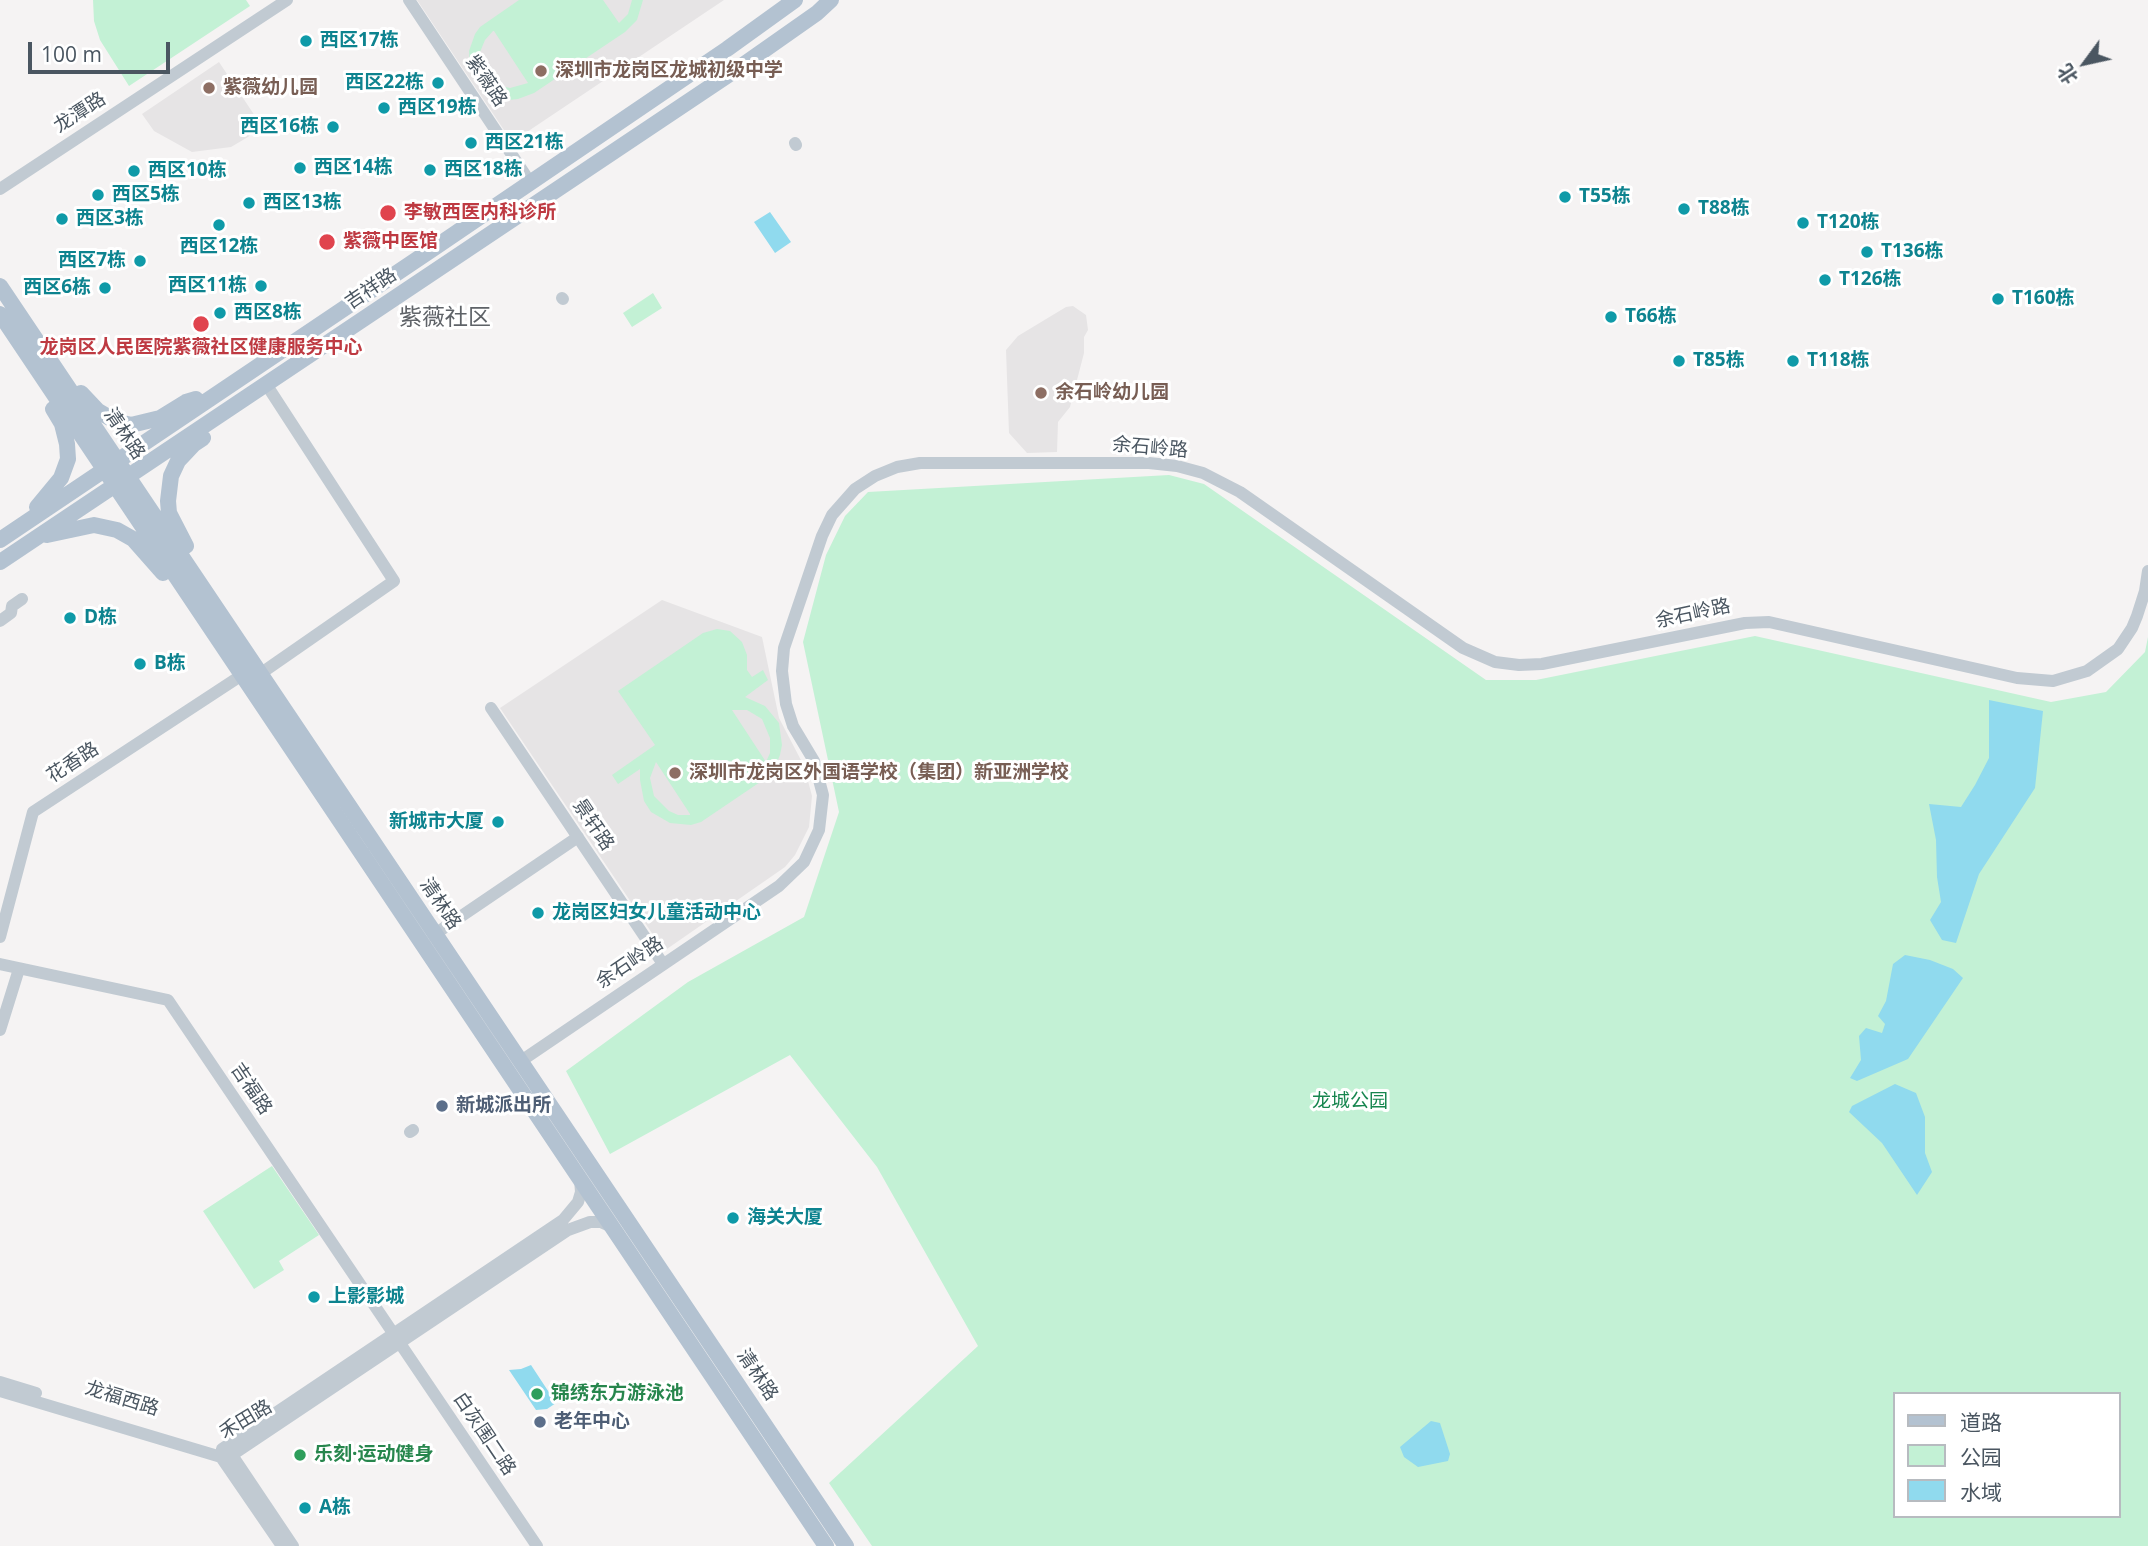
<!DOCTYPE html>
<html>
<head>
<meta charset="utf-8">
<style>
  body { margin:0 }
  #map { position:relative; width:2148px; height:1546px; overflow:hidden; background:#f5f3f3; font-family:"Open Sans","Noto Sans SC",sans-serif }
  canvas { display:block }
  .legend { position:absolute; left:1893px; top:1392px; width:228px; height:126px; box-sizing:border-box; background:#fff; border:2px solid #b7bbc0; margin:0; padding:9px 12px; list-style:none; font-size:21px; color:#4a5661 }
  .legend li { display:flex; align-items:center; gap:14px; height:35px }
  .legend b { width:35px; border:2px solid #b7bbc0 }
  .north { position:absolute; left:2050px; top:28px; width:70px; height:70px; -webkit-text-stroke:5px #fff; paint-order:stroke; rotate:237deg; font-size:19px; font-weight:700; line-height:28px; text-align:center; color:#4a5661 }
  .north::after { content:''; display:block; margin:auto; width:24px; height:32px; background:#4a5661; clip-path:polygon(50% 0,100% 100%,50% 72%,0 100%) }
  .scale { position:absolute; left:28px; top:42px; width:142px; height:32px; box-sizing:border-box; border:4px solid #4a5661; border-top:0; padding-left:9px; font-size:21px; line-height:24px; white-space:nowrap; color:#4a5661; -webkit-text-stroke:5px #fff; paint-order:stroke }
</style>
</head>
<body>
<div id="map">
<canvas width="2148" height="1546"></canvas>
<ul class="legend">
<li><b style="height:9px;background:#b3c2d1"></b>道路</li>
<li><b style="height:19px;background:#c3f1d5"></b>公园</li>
<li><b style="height:19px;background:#90daee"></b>水域</li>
</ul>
<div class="north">北</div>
<div class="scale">100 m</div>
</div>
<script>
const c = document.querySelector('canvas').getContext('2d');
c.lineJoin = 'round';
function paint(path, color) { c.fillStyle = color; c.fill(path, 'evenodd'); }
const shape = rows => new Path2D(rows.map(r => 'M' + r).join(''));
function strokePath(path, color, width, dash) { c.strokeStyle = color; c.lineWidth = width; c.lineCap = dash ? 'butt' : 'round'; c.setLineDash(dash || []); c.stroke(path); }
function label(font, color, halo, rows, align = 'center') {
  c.font = font + ' "Open Sans","Noto Sans SC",sans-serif'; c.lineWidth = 6; c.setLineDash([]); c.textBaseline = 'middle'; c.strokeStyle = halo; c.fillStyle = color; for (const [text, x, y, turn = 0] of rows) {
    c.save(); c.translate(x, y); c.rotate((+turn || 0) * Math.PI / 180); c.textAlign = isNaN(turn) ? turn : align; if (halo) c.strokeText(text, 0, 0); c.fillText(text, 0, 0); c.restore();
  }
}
const education = shape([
  [417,0,724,0,512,142],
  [219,62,261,125,248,137,231,147,192,152,154,131,142,114],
  [1073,306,1086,315,1088,330,1084,337,1084,353,1070,407,1058,422,1057,452,1027,453,1009,433,1006,350,1018,336,1066,307],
  [662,600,762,637,779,718,804,766,812,796,809,827,795,855,785,867,664,951,500,708]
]);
const green = shape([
  [93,0,246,0,250,6,129,86,100,40,94,21],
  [519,0,603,0,619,23,628,14,632,0,643,0,637,20,625,32,534,93,518,99,509,100,492,95,478,84,470,68,469,51,475,34,480,27],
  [493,31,494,31,528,83,510,88,497,85,487,77,481,65,480,52,485,40],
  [653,293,662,308,632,327,623,313],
  [1169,475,1204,484,1486,680,1536,680,1755,636,2051,702,2106,692,2145,652,2148,637,2148,1546,872,1546,829,1483,978,1346,877,1167,790,1055,610,1154,566,1071,688,982,804,917,839,812,803,642,826,555,845,516,868,492],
  [1894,1394,2118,1394,2118,1516,1894,1516],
  [717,629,730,631,742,642,747,655,747,670,752,677,763,670,768,680,745,697,765,706,779,723,782,745,780,755,772,774,701,822,691,825,670,823,651,812,644,801,640,780,640,769,618,784,612,775,655,745,618,691,703,633],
  [732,710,747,710,762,719,770,738,770,753,766,762],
  [656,762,690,814,690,815,678,815,669,811,654,796,650,778],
  [272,1166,319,1235,279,1261,284,1270,254,1289,203,1211]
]);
const water = shape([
  [770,212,791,242,775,253,754,222],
  [1989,700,2043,711,2035,788,1979,874,1956,943,1942,940,1930,920,1941,902,1937,877,1936,840,1929,804,1961,807,1975,785,1989,758],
  [1905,955,1930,960,1953,969,1963,978,1908,1059,1857,1081,1850,1078,1861,1060,1859,1036,1866,1028,1882,1033,1885,1024,1878,1016,1886,1001,1893,964],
  [1895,1084,1916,1093,1925,1117,1925,1153,1932,1172,1917,1195,1882,1143,1849,1112,1852,1106],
  [531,1365,556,1403,547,1409,536,1410,509,1370,521,1369],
  [1431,1421,1440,1423,1450,1454,1448,1461,1418,1467,1404,1457,1400,1447]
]);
const minor = shape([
  [409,0,530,182],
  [795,143,796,145],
  [0,189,287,0],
  [562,298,563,299],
  [0,621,11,613,12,606,22,599],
  [260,674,394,581,266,384],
  [491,708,663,964],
  [435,934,578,837],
  [0,937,33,812,242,675],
  [0,964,168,1000,537,1546],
  [0,1030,19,969],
  [521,1061,779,886,804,862,819,830,823,795,814,761,793,726,786,704,782,671,784,648,822,536,832,515,855,489,875,476,897,467,920,463,1149,463,1177,466,1203,473,1240,492,1463,648,1495,662,1519,665,1542,664,1745,623,1769,622,2017,678,2053,681,2087,671,2118,649,2132,628,2137,616,2145,591,2148,571],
  [410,1132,413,1130],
  [0,1382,36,1393],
  [0,1391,221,1457,232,1455,568,1230,590,1222,601,1222,612,1227],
  [224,1450,232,1455,293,1546],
  [221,1457,222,1449,563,1220,578,1202,581,1192,580,1179],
  [221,1457,282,1546]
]);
const major = shape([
  [0,286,846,1546],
  [0,314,826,1546],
  [81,393,98,411,115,421,131,425,160,418,186,402,196,399],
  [37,507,61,478,68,459,67,444,62,424,53,409],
  [47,535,94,525,117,530,133,539,163,573],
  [0,540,437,246,727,49,795,0],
  [186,546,169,513,168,501,171,476,178,461,194,444,203,438],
  [0,562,743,65,817,13,831,0]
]);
const markers = [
  [306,41,7,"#0f9aa8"],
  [541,71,7,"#8d6e63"],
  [438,83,7,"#0f9aa8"],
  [209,88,7,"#8d6e63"],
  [384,108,7,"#0f9aa8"],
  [333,127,7,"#0f9aa8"],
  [471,143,7,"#0f9aa8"],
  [300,168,7,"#0f9aa8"],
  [430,170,7,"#0f9aa8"],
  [134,171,7,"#0f9aa8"],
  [98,195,7,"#0f9aa8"],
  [1565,197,7,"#0f9aa8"],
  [249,203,7,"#0f9aa8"],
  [1684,209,7,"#0f9aa8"],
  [388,213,9,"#e0444e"],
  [62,219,7,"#0f9aa8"],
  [1803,223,7,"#0f9aa8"],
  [219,225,7,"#0f9aa8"],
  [327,242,9,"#e0444e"],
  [1867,252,7,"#0f9aa8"],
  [140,261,7,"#0f9aa8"],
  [1825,280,7,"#0f9aa8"],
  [261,286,7,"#0f9aa8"],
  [105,288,7,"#0f9aa8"],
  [1998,299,7,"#0f9aa8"],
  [220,313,7,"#0f9aa8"],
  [1611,317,7,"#0f9aa8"],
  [201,324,9,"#e0444e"],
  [1679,361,7,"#0f9aa8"],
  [1793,361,7,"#0f9aa8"],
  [1041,393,7,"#8d6e63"],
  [70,618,7,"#0f9aa8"],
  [140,664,7,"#0f9aa8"],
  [675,773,7,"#8d6e63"],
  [498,822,7,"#0f9aa8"],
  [538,913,7,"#0f9aa8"],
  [442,1106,7,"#5c6f8a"],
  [733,1218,7,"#0f9aa8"],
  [314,1297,7,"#0f9aa8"],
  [537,1394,7,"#2e9e5b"],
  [540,1422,7,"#5c6f8a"],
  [300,1455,7,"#2e9e5b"],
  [305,1508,7,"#0f9aa8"]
];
const cultureNames = [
  ["西区17栋",320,41],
  ["西区22栋",424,83,"right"],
  ["西区19栋",398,108],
  ["西区16栋",319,127,"right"],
  ["西区21栋",485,143],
  ["西区14栋",314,168],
  ["西区18栋",444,170],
  ["西区10栋",148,171],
  ["西区5栋",112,195],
  ["T55栋",1579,197],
  ["西区13栋",263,203],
  ["T88栋",1698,209],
  ["西区3栋",76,219],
  ["T120栋",1817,223],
  ["西区12栋",219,247,"center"],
  ["T136栋",1881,252],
  ["西区7栋",126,261,"right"],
  ["T126栋",1839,280],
  ["西区11栋",247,286,"right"],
  ["西区6栋",91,288,"right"],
  ["T160栋",2012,299],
  ["西区8栋",234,313],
  ["T66栋",1625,317],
  ["T85栋",1693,361],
  ["T118栋",1807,361],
  ["D栋",84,618],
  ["B栋",154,664],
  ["新城市大厦",484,822,"right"],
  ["龙岗区妇女儿童活动中心",552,913],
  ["海关大厦",747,1218],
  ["上影影城",328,1297],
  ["A栋",319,1508]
];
const educationNames = [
  ["深圳市龙岗区龙城初级中学",555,71],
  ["紫薇幼儿园",223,88],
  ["余石岭幼儿园",1055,393],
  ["深圳市龙岗区外国语学校（集团）新亚洲学校",689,773]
];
const streetNames = [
  ["紫薇路",486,81,56],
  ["龙潭路",80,113,-33],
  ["吉祥路",371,289,-34],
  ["清林路",124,434,56],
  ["余石岭路",1150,448,5],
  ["余石岭路",1693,614,-12],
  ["花香路",73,763,-33],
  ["景轩路",593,825,56],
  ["清林路",440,904,56],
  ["余石岭路",630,963,-34],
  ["吉福路",251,1089,56],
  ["清林路",757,1375,56],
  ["龙福西路",122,1399,17],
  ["禾田路",246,1420,-31],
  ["白灰围二路",484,1434,56]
];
const healthNames = [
  ["李敏西医内科诊所",404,213],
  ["紫薇中医馆",343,242],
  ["龙岗区人民医院紫薇社区健康服务中心",201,348,"center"]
];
const parkNames = [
  ["龙城公园",1350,1102]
];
const serviceNames = [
  ["新城派出所",456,1106],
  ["老年中心",554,1422]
];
const leisureNames = [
  ["锦绣东方游泳池",551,1394],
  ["乐刻·运动健身",314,1455]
];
const quarterNames = [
  ["紫薇社区",445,318]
];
paint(education, '#e6e4e5');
paint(green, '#c3f1d5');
paint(water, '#90daee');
strokePath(minor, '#c1cad2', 12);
strokePath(major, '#b3c2d1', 16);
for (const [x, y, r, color] of markers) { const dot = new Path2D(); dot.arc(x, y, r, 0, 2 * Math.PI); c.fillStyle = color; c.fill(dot); strokePath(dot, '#fff', 2.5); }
label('bold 19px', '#0d838f', '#fff', cultureNames, 'left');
label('bold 19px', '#785e54', '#fff', educationNames, 'left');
label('19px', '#4a5661', '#fff', streetNames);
label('bold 19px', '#be3a42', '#fff', healthNames, 'left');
label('19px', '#17864f', '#fff', parkNames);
label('bold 19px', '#4e5e75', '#fff', serviceNames, 'left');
label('bold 19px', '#27864d', '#fff', leisureNames, 'left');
label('23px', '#5f6368', '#fff', quarterNames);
</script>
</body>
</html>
